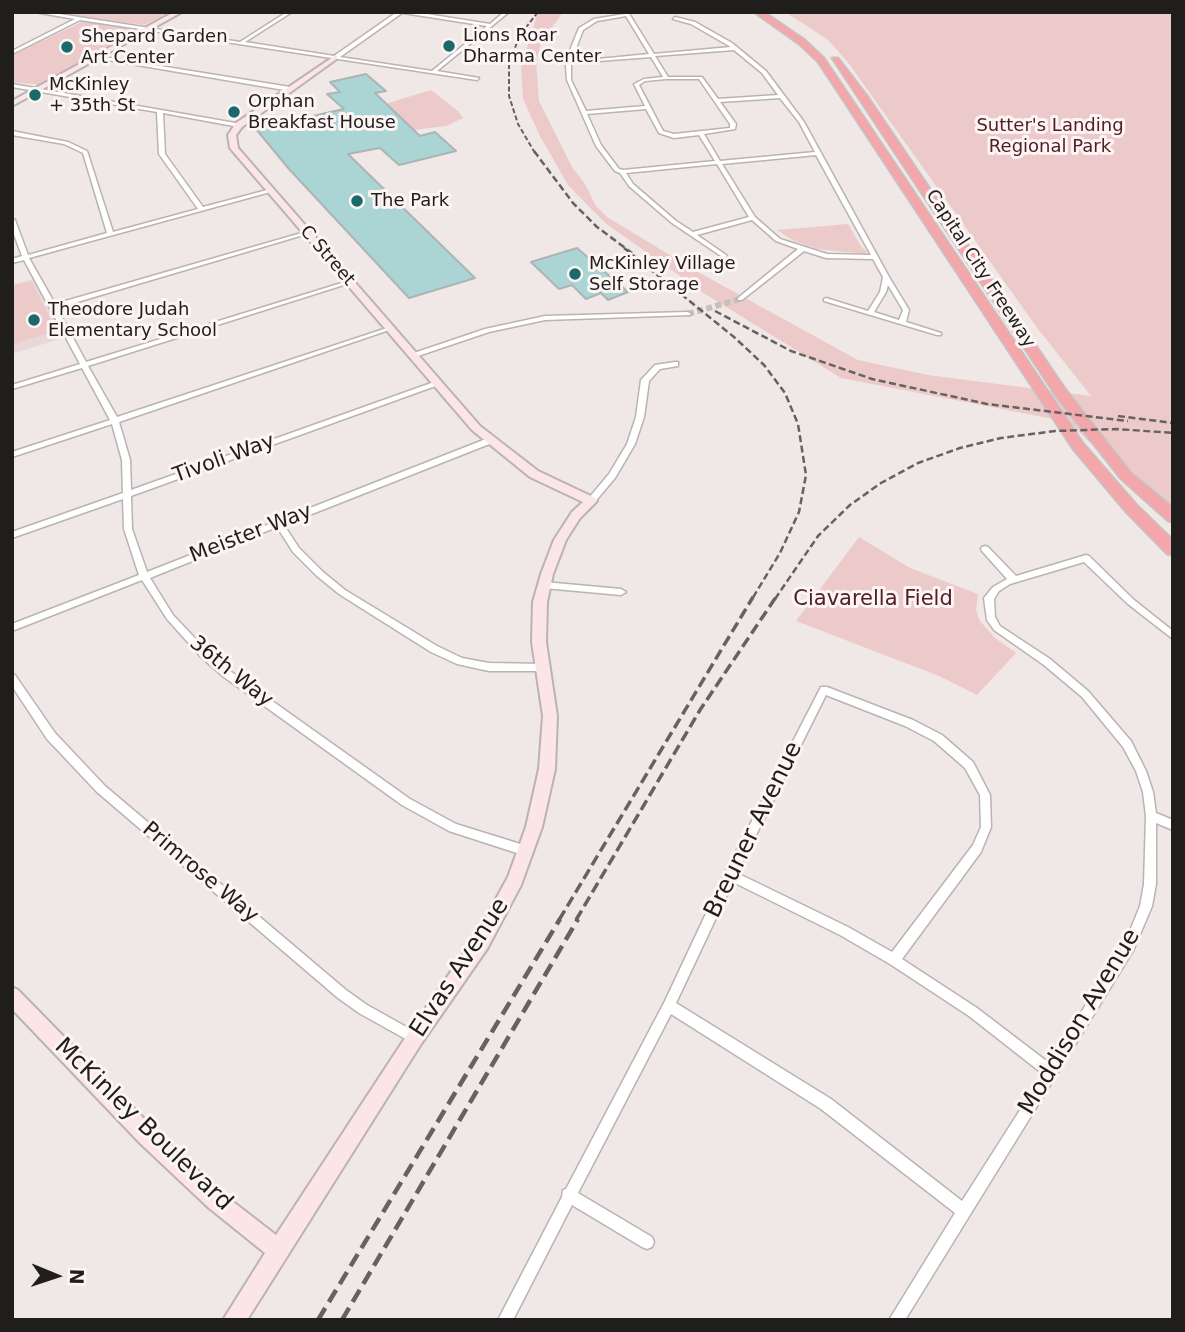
<!DOCTYPE html>
<html>
<head>
<meta charset="utf-8">
<style>
  body { margin:0 }
  #map { position:relative; width:1185px; height:1332px; overflow:hidden; background:#f0e7e7; font-family:"DejaVu Sans",sans-serif }
  canvas { display:block }
  .frame { position:absolute; inset:0; border:14px solid #201d1d; pointer-events:none }
  .north { position:absolute; left:21px; top:1241px; width:70px; height:70px; -webkit-text-stroke:5px #fdf4f4; paint-order:stroke; rotate:92deg; font-size:19px; font-weight:700; line-height:28px; text-align:center; color:#201d1d }
  .north::after { content:''; display:block; margin:auto; width:24px; height:32px; background:#201d1d; clip-path:polygon(50% 0,100% 100%,50% 72%,0 100%) }
</style>
</head>
<body>
<div id="map">
<canvas width="1185" height="1332"></canvas>
<div class="frame"></div>
<div class="north">N</div>
</div>
<script>
const c = document.querySelector('canvas').getContext('2d');
c.lineJoin = 'round';
function paint(path, color) { c.fillStyle = color; c.fill(path, 'evenodd'); }
const shape = rows => new Path2D(rows.map(r => 'M' + r).join(''));
function strokePath(path, color, width, dash) { c.strokeStyle = color; c.lineWidth = width; c.lineCap = dash ? 'butt' : 'round'; c.setLineDash(dash || []); c.stroke(path); }
function label(font, color, halo, rows, align = 'center') {
  c.font = font + ' "DejaVu Sans",sans-serif'; c.lineWidth = 6; c.setLineDash([]); c.textBaseline = 'middle'; c.strokeStyle = halo; c.fillStyle = color; for (const [text, x, y, turn = 0] of rows) {
    c.save(); c.translate(x, y); c.rotate((+turn || 0) * Math.PI / 180); c.textAlign = isNaN(turn) ? turn : align; if (halo) c.strokeText(text, 0, 0); c.fillText(text, 0, 0); c.restore();
  }
}
const built = shape([
  [34,279,66,337,12,354,12,285]
]);
const green = shape([
  [48,12,171,12,144,25],
  [538,12,563,12,541,43,536,62,539,101,572,167,585,184,596,206,607,217,696,271,858,360,928,375,1091,396,1038,329,847,61,827,39,785,12,1173,12,1173,524,1069,422,841,378,702,292,604,222,568,185,540,136,523,99,521,67],
  [84,21,141,29,42,85,12,82,12,55],
  [431,90,458,111,463,118,446,126,413,130,385,104],
  [848,224,862,248,867,251,865,254,818,249,794,241,777,230],
  [31,281,57,331,12,344,12,286],
  [859,537,910,568,978,594,976,610,980,621,995,638,1016,653,977,695,939,676,796,621]
]);
const building = shape([
  [366,74,386,91,375,93,420,136,435,132,456,151,399,165,380,148,348,154,475,278,409,298,289,169,256,129,344,109,327,94,340,92,330,82,366,74],
  [577,248,628,292,608,300,601,293,586,299,572,285,559,289,531,262,577,248]
]);
const streetTunnel = shape([
  [688,314,740,299]
]);
const street = shape([
  [34,12,46,12,240,42,287,12,292,12,245,42,334,56,397,12,414,12,490,24,504,12,509,12,437,71,479,78,477,80,80,20,12,54,12,51,75,19,34,12],
  [402,13,403,13,487,26,432,71,340,57,402,13],
  [624,12,628,12,654,54,731,47,691,24,673,19,675,17,695,22,732,43,766,71,804,122,889,277,909,310,906,322,941,333,941,335,937,335,824,301,824,299,826,298,868,311,880,292,883,277,873,259,826,258,804,251,742,300,738,300,738,298,798,249,776,241,752,220,697,235,726,255,727,256,724,258,672,223,629,186,620,173,615,171,596,146,567,80,566,67,568,55,579,28,594,19,625,14,624,12],
  [626,16,649,54,598,59,572,59,583,30,597,21,626,16],
  [734,50,762,73,778,95,718,99,702,77,668,77,655,56,734,50],
  [651,57,663,77,644,79,634,84,645,106,586,111,571,80,571,61,598,61,651,57],
  [666,79,699,79,730,124,730,128,674,134,663,131,639,85,645,81,666,79],
  [780,98,799,122,815,152,720,161,704,134,735,129,736,124,720,102,780,98],
  [646,109,659,133,674,138,699,135,715,161,623,170,619,169,601,145,587,114,646,109],
  [816,155,871,255,827,254,780,239,755,217,722,164,816,155],
  [717,164,749,217,693,232,676,221,633,184,626,173,717,164],
  [888,285,903,310,899,320,874,312,886,292,888,285],
  [98,56,290,87,293,89,290,91,96,58,98,56],
  [12,84,241,124,242,125,239,127,163,113,165,154,203,207,271,189,274,191,29,258,55,304,305,232,310,233,57,308,86,362,348,281,353,282,88,366,117,417,387,328,392,329,119,422,130,460,131,490,434,382,440,382,441,384,131,496,132,529,147,572,486,439,492,439,492,443,284,525,299,548,323,572,345,590,437,646,462,658,489,663,544,664,547,665,549,668,547,671,489,671,457,664,431,652,339,594,317,576,293,552,277,527,150,578,173,615,207,651,230,671,410,799,456,824,530,847,532,851,530,855,526,856,449,831,402,805,224,677,201,657,167,619,142,580,12,631,12,624,139,575,124,529,123,499,12,538,12,532,123,493,122,460,112,424,12,457,12,452,110,420,82,368,12,389,12,385,80,364,24,260,12,263,12,259,22,256,12,229,12,218,15,220,28,255,107,233,83,153,64,144,12,135,12,131,68,142,87,151,113,232,198,209,159,154,157,112,12,87,12,84],
  [688,312,691,314,690,315,545,320,489,332,415,357,412,357,408,355,485,329,545,316,688,312],
  [675,362,678,362,678,366,660,369,649,381,644,417,635,444,615,478,594,503,588,503,587,501,588,499,609,474,627,444,636,417,641,380,655,365,675,362],
  [985,546,988,547,1016,576,1086,555,1089,556,1134,600,1173,631,1173,639,1128,604,1084,562,1010,584,999,591,994,599,995,617,1000,626,1050,659,1088,691,1131,741,1146,771,1153,792,1156,813,1173,820,1173,830,1156,823,1156,884,1152,906,1133,951,905,1320,889,1320,955,1213,821,1109,671,1014,578,1193,652,1237,654,1242,652,1247,647,1249,642,1247,572,1205,513,1320,498,1320,562,1197,563,1190,566,1189,665,1001,726,871,821,687,827,687,913,720,942,735,973,762,990,795,991,827,981,852,902,959,977,1008,1049,1063,1125,943,1140,906,1144,884,1146,816,1143,792,1136,771,1123,747,1082,697,1044,665,994,630,987,620,984,598,993,587,1007,579,982,551,981,549,982,547,985,546],
  [826,695,905,726,934,741,965,768,980,795,981,827,973,845,892,952,848,927,737,873,826,695],
  [733,882,840,935,890,964,969,1016,1043,1074,962,1201,831,1099,676,1003,733,882],
  [544,582,621,589,626,592,621,595,544,588,540,585,544,582],
  [12,674,15,675,55,733,105,786,346,990,367,1005,419,1034,421,1038,419,1042,415,1044,411,1042,359,1013,338,998,97,792,47,739,12,686,12,674]
]);
const secondary = shape([
  [174,12,182,12,12,106,12,101,174,12],
  [336,55,338,58,242,127,236,135,238,148,480,426,538,471,595,498,597,501,580,518,566,540,553,574,547,602,546,642,557,716,555,769,542,827,521,885,487,949,421,1044,247,1320,223,1320,265,1253,209,1208,140,1143,12,1009,12,987,18,990,154,1129,223,1194,276,1235,409,1032,475,937,508,877,526,827,539,769,543,716,532,642,533,602,541,574,554,540,572,512,583,502,530,477,472,430,230,148,228,135,236,123,336,55]
]);
const highway = shape([
  [754,12,764,12,805,40,824,58,1083,443,1136,504,1173,540,1173,555,1167,554,1126,512,1073,449,818,62,799,44,754,12],
  [832,58,838,58,868,97,1066,390,1131,473,1173,508,1173,522,1168,521,1121,479,1056,396,832,58]
]);
const railFar3 = shape([
  [535,153,518,124,509,96,509,63,520,35,538,12]
]);
const railFar2 = shape([
  [534,151,573,203,597,227,632,253],
  [624,248,734,337,764,365,785,393,798,424,806,475,799,512,780,553,752,599],
  [715,311,791,351,872,379,987,404,1128,421],
  [1118,416,1173,423],
  [775,599,818,536,850,505,881,483,918,463,960,448,1001,438,1055,431,1117,429,1173,433]
]);
const railFar1 = shape([
  [559,920,753,597],
  [576,920,700,710,776,597]
]);
const rail = shape([
  [318,1320,560,919],
  [342,1320,578,919]
]);
const markers = [
  [449,46,7,"#1b696a"],
  [67,47,7,"#1b696a"],
  [35,95,7,"#1b696a"],
  [234,112,7,"#1b696a"],
  [357,201,7,"#1b696a"],
  [575,274,7,"#1b696a"],
  [34,320,7,"#1b696a"]
];
const farPoinames = [
  ["Lions Roar",463,36],
  ["Dharma Center",463,57],
  ["Shepard Garden",81,37],
  ["Art Center",81,58],
  ["McKinley",49,85],
  ["+ 35th St",49,106],
  ["Orphan",248,102],
  ["Breakfast House",248,123],
  ["The Park",371,201],
  ["McKinley Village",589,264],
  ["Self Storage",589,285],
  ["Theodore Judah",48,310],
  ["Elementary School",48,331]
];
const farParknames = [
  ["Sutter's Landing",1050,126],
  ["Regional Park",1050,147]
];
const farStreetnames = [
  ["C Street",327,256,49],
  ["Capital City Freeway",980,269,57]
];
const streetNames = [
  ["Tivoli Way",224,459,-20],
  ["Meister Way",251,534,-21],
  ["36th Way",231,672,39],
  ["Primrose Way",200,873,40]
];
const parkNames = [
  ["Ciavarella Field",873,600]
];
const nearStreetnames = [
  ["Breuner Avenue",754,830,-64],
  ["Elvas Avenue",460,968,-57],
  ["Moddison Avenue",1080,1022,-59],
  ["McKinley Boulevard",143,1125,44]
];
paint(built, '#e9d8d8');
paint(green, '#edcaca');
paint(building, '#abd5d5');
strokePath(building, '#acb4b4', 2);
strokePath(streetTunnel, '#c6bfbf', 6, [6, 3.5]);
strokePath(street, '#bbb3b3', 3);
strokePath(secondary, '#bbb3b3', 4);
strokePath(highway, '#c5c4c4', 3);
paint(street, '#fff');
paint(secondary, '#fbe5e6');
paint(highway, '#f3a7aa');
strokePath(railFar3, '#676262', 2, [5, 2.5]);
strokePath(railFar2, '#676262', 2.5, [7, 3.5]);
strokePath(railFar1, '#676262', 3.5, [11, 5]);
strokePath(rail, '#676262', 4.5, [14, 7]);
for (const [x, y, r, color] of markers) { const dot = new Path2D(); dot.arc(x, y, r, 0, 2 * Math.PI); c.fillStyle = color; c.fill(dot); strokePath(dot, '#fdf4f4', 2.5); }
label('18px', '#201d1d', '#fdf4f4', farPoinames, 'left');
label('18px', '#522024', '#fdf4f4', farParknames);
label('18px', '#201d1d', '#fdf4f4', farStreetnames);
label('21px', '#201d1d', '#fdf4f4', streetNames);
label('21px', '#522024', '#fdf4f4', parkNames);
label('24px', '#201d1d', '#fdf4f4', nearStreetnames);
</script>
</body>
</html>
